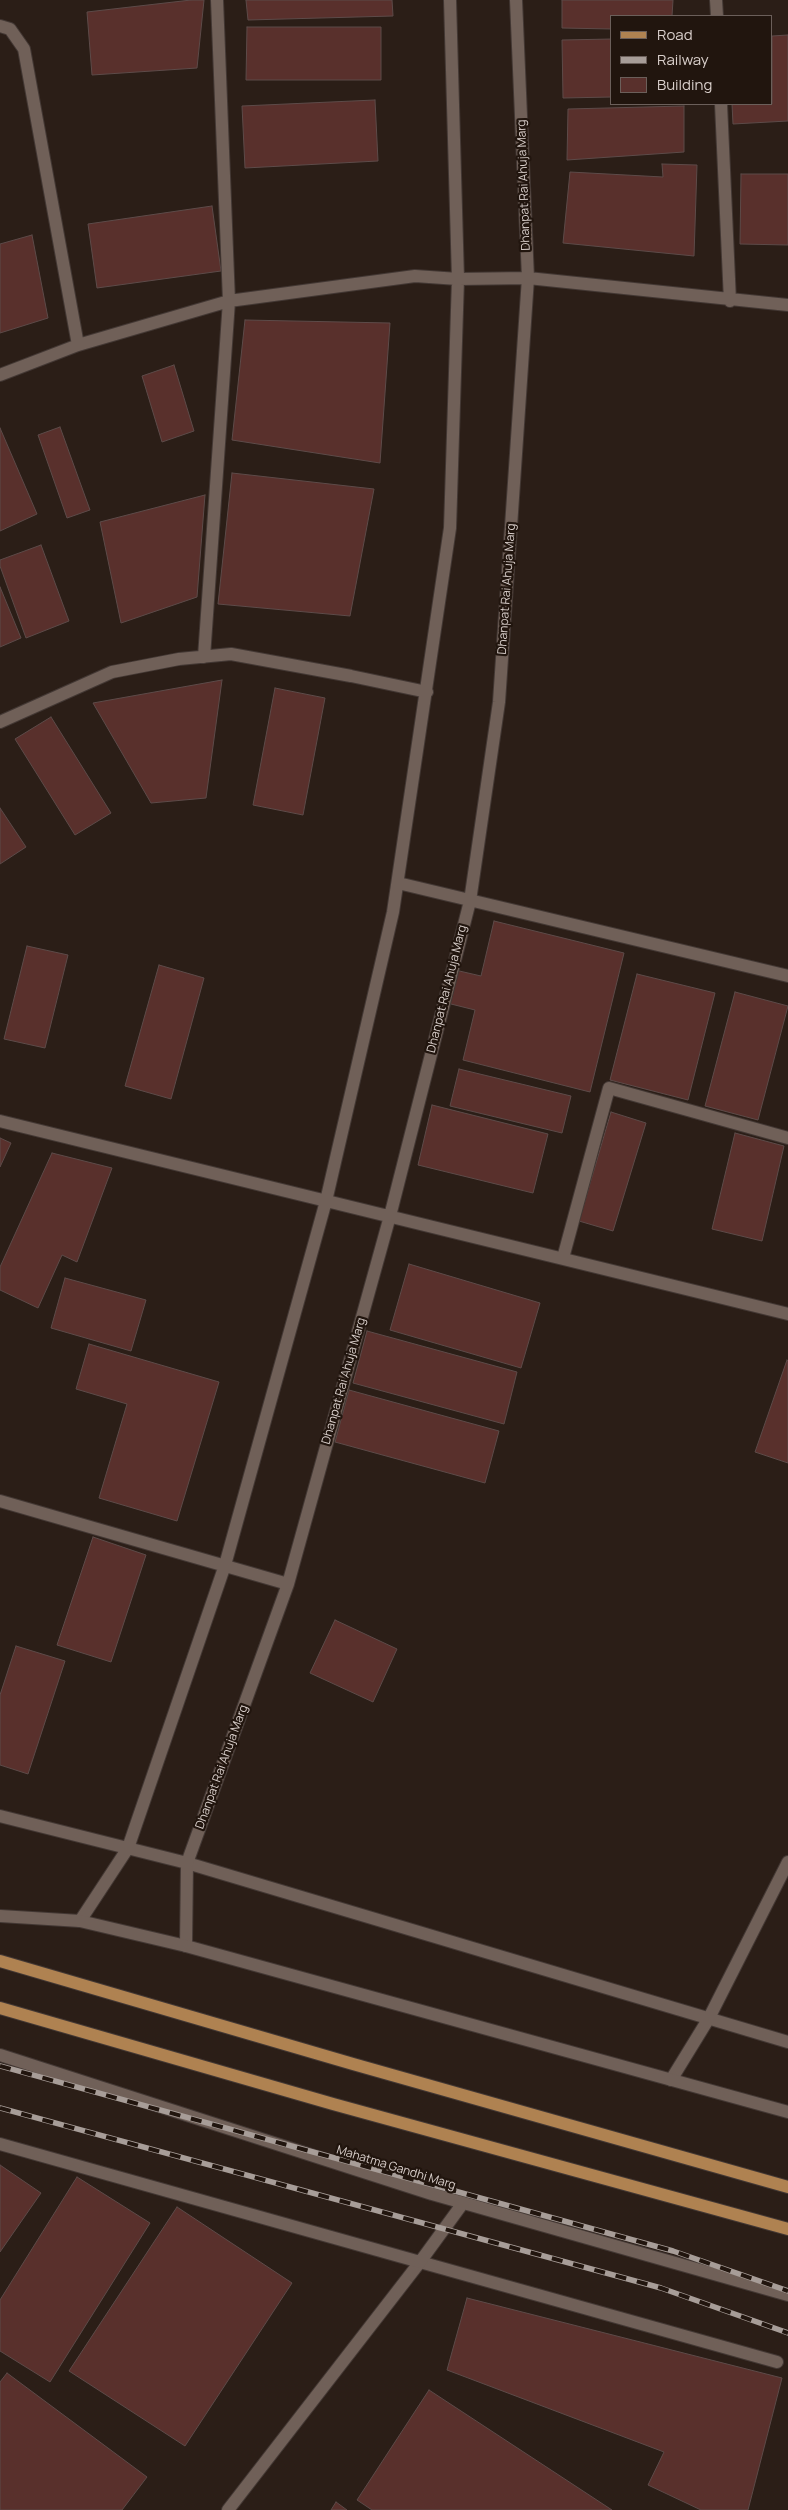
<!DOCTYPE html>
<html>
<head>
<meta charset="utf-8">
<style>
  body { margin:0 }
  #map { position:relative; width:788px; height:2510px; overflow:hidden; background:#2b1e17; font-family:Manrope,sans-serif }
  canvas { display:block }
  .legend { position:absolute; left:610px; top:15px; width:162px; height:90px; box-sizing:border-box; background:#21150e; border:1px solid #6b5f5a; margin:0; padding:6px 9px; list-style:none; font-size:15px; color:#d9cfcb }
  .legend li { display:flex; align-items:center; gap:10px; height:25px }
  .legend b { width:25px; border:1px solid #6b5f5a }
</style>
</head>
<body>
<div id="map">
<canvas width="788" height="2510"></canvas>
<ul class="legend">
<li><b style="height:6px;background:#af8251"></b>Road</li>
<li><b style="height:6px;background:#a79d98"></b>Railway</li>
<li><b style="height:14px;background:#59302c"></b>Building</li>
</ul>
</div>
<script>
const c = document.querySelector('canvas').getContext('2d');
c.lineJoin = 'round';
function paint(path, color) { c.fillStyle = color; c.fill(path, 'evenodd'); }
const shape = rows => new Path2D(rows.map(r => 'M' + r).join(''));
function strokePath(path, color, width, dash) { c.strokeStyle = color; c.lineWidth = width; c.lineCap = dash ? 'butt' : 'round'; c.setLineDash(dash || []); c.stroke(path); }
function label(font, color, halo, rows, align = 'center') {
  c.font = font + ' Manrope,sans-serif'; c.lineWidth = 4.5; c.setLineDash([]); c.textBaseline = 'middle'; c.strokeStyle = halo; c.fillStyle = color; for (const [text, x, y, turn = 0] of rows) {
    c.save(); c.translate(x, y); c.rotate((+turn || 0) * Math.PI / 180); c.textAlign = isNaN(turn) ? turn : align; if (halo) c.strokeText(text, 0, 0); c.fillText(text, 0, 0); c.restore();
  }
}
const building = shape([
  [191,0,204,0,197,68,92,75,87,12,191,0],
  [246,0,392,0,393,16,248,20,246,0],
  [562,0,673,0,672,16,612,16,612,29,562,28,562,0],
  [247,27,381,27,381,80,246,80,247,27],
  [788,35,788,121,733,124,732,104,772,104,772,36,788,35],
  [612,39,612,97,563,98,562,40,612,39],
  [375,100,378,161,245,168,242,106,375,100],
  [684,106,684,152,567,160,568,109,684,106],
  [662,164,697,165,694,256,563,243,570,172,663,177,662,164],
  [741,174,788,174,788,245,740,244,741,174],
  [212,206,221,271,97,288,88,224,212,206],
  [32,235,48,318,0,333,0,244,32,235],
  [245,320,390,323,380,463,232,440,245,320],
  [174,365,194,431,162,442,142,376,174,365],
  [60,427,90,510,67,518,38,435,60,427],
  [0,428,37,514,0,531,0,428],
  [232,473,374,489,350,616,218,604,232,473],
  [205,495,197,597,121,623,100,522,205,495],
  [41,545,69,621,26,638,0,566,0,560,41,545],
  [0,587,21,638,0,647,0,587],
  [222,680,206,798,151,803,93,703,222,680],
  [275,688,325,698,303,815,253,805,275,688],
  [51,717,111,813,75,835,15,739,51,717],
  [0,808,26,847,0,864,0,808],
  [494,921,624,953,590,1092,463,1060,475,1010,447,1003,455,970,481,976,494,921],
  [27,946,68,955,45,1048,4,1039,27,946],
  [159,965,204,978,171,1099,125,1086,159,965],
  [637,974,715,993,688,1100,610,1080,637,974],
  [735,992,788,1006,758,1120,705,1106,735,992],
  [459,1069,571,1096,562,1133,450,1106,459,1069],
  [432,1105,548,1134,533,1193,418,1165,432,1105],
  [611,1112,646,1123,613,1231,579,1221,611,1112],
  [735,1133,784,1146,762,1241,712,1229,735,1133],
  [0,1138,11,1143,0,1167,0,1138],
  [52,1153,112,1168,77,1262,62,1255,38,1308,0,1290,0,1267,52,1153],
  [409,1264,540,1303,521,1368,390,1330,409,1264],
  [65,1278,146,1300,131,1351,51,1328,65,1278],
  [367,1331,517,1372,504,1424,353,1383,367,1331],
  [89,1344,219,1382,177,1521,99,1498,127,1404,76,1389,89,1344],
  [787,1360,788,1361,788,1463,755,1452,787,1360],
  [349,1390,499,1431,485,1483,335,1442,349,1390],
  [93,1537,146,1555,111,1662,57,1645,93,1537],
  [335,1620,397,1649,373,1702,310,1673,335,1620],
  [16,1646,65,1661,28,1774,0,1765,0,1695,16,1646],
  [0,2165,41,2193,0,2252,0,2165],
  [77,2177,150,2223,50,2382,0,2351,0,2300,77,2177],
  [177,2207,292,2283,185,2446,69,2371,177,2207],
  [467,2298,782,2378,748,2510,701,2510,648,2485,664,2452,447,2370,467,2298],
  [7,2373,147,2477,122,2510,0,2510,0,2382,7,2373],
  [429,2390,612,2510,372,2510,357,2500,429,2390],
  [336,2502,347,2510,331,2510,336,2502]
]);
const lane = shape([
  [187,1863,788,2042],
  [671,2080,709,2018,788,1862],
  [420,2262,777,2362]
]);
const street = shape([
  [716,0,717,16],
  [0,26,10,29,24,49,78,345],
  [721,104,730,301],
  [0,375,78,345,229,301,415,276,458,279,528,278,788,305],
  [204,657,229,301,217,0],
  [0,722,112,672,179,659,231,654,351,676,427,692],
  [398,883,788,976],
  [0,1121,788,1314],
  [563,1258,609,1088,788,1138],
  [0,1501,288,1584],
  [0,1816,187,1863],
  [80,1921,128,1848,225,1565,326,1201,393,912,450,528,458,279,450,0],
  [186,1946,187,1863,288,1584,390,1216,470,901,499,702,528,278,516,0],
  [228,2510,420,2262]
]);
const secondary = shape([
  [0,1916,80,1921,186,1946,788,2112],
  [0,2055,432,2194,788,2295],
  [0,2144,420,2262,463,2203]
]);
const primary = shape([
  [0,1961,353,2064,788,2187],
  [0,2008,333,2104,788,2229]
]);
const rail = shape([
  [0,2066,673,2251,788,2291],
  [0,2108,661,2288,788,2333]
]);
const streetNames = [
  ["Dhanpat Rai Ahuja Marg",524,185,-92],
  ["Dhanpat Rai Ahuja Marg",507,589,-86],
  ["Dhanpat Rai Ahuja Marg",447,989,-76],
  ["Dhanpat Rai Ahuja Marg",344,1381,-74],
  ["Dhanpat Rai Ahuja Marg",222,1767,-70],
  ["Mahatma Gandhi Marg",396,2168,17]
];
paint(building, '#59302c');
strokePath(building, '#5d4b49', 1);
strokePath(lane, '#433834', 14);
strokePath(street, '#433834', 14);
strokePath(secondary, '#433834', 14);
strokePath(primary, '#433834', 14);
strokePath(lane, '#706058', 12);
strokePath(street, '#706058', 12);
strokePath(secondary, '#706058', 12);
strokePath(primary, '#af8251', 12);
strokePath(rail, '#a79d98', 5.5);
strokePath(rail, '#21150e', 4, [11]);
label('12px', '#d9cfcb', '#21150e', streetNames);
</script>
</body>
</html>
